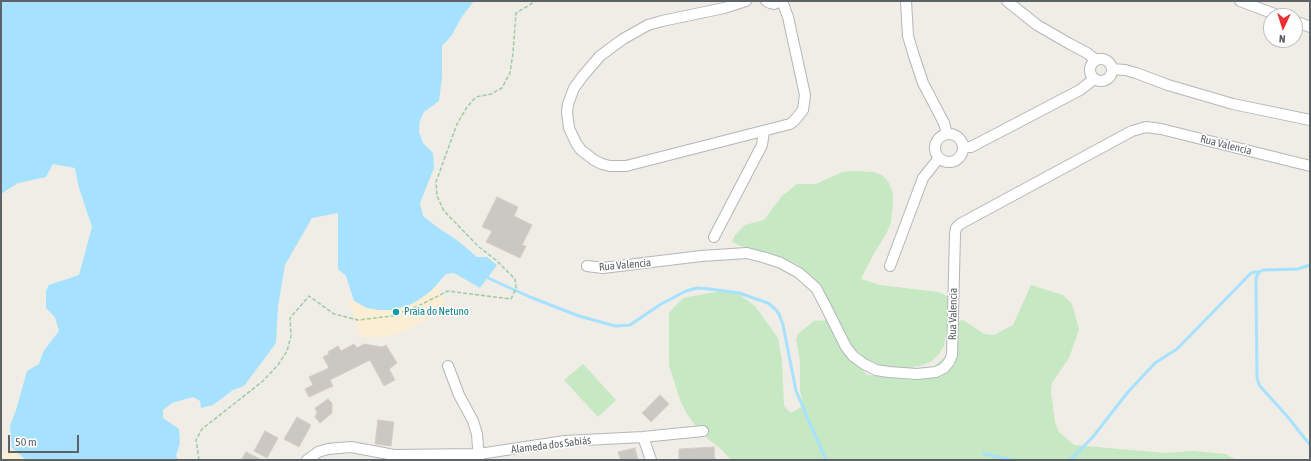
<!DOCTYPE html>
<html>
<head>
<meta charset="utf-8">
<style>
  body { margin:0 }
  #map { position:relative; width:1311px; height:461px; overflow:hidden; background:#f0ece6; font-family:"Asap Condensed",sans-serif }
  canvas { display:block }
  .frame { position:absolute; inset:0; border:2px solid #5d6266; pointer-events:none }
  .north { position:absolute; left:1263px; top:8px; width:40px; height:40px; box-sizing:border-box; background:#fff; border:1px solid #bec0c2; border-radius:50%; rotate:184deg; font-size:11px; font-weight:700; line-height:16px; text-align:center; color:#5d6266 }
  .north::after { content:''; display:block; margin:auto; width:14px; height:18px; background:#ed2f34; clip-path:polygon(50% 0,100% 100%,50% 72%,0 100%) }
  .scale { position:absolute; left:8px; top:435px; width:71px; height:18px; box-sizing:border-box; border:2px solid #5d6266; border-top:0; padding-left:5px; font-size:12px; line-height:14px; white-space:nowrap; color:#5d6266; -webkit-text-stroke:3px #fff; paint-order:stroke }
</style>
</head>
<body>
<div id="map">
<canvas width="1311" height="461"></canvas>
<div class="frame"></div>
<div class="north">N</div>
<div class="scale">50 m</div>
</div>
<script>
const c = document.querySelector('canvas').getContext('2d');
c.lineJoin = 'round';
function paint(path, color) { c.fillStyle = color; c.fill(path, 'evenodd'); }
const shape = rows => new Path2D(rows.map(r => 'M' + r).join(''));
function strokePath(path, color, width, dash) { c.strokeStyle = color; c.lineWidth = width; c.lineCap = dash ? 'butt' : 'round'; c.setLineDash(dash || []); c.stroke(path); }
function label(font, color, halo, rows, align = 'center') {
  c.font = font + ' "Asap Condensed",sans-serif'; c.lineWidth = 3; c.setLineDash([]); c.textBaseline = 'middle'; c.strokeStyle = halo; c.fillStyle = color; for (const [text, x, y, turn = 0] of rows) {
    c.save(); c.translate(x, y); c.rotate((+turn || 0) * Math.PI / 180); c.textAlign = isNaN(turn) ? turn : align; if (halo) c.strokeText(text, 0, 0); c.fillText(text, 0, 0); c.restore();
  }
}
const green = shape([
  [852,171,874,172,883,176,889,183,893,193,893,202,891,222,887,232,872,257,861,279,880,285,938,292,947,296,949,299,950,308,944,346,939,354,932,361,923,365,904,369,884,367,866,359,852,346,834,311,823,292,812,276,804,270,797,264,779,256,741,246,732,242,735,235,745,225,764,220,782,196,797,184,816,184,842,172],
  [1031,285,1063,295,1072,304,1079,329,1069,358,1052,383,1051,393,1055,422,1059,432,1074,445,1165,453,1193,451,1225,454,1237,460,731,460,722,450,702,434,687,414,680,400,669,365,669,313,683,298,725,290,740,295,755,306,778,338,782,361,784,406,791,413,801,407,802,400,800,390,800,361,796,339,798,334,814,321,830,320,834,337,867,375,910,380,919,378,926,373,947,355,956,323,963,320,984,334,994,335,1013,325],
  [583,364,616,400,598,417,564,380]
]);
const sand = shape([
  [437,285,447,308,405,331,386,337,360,337,354,314,348,302,354,301,360,305,392,310,417,301],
  [12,448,23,458,26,460,1,460,1,452]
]);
const water = shape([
  [1,1,474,1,461,18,452,35,442,46,442,77,439,101,424,112,420,120,419,132,423,143,433,153,434,168,420,203,423,216,437,227,457,240,477,257,487,257,497,265,480,288,454,273,446,274,431,291,417,301,409,305,392,310,379,310,367,308,354,301,346,276,338,269,338,213,312,218,285,265,278,306,276,343,244,386,233,390,213,405,201,408,200,401,193,397,172,403,163,410,163,418,179,429,180,443,176,455,178,460,26,460,12,448,10,426,16,410,27,371,39,364,43,352,59,331,55,317,46,308,46,291,49,285,79,275,92,227,79,188,75,168,53,164,46,177,18,183,1,194]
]);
const stream = shape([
  [1259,272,1256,278,1256,287,1257,377,1259,385,1287,416,1310,445],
  [488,278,530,297,579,316,615,326,630,325,661,304,686,291,697,288,710,289,739,293,768,303,776,310,779,314,783,325,796,391,826,460],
  [984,454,1013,460],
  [1070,460,1092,438,1128,392,1155,363,1177,349,1251,273,1255,272,1259,272,1263,270,1298,269,1310,265]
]);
const building = shape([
  [497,197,518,207,514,216,532,225,522,245,526,246,520,258,486,242,492,231,482,227,497,197],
  [354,344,357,348,364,344,382,347,386,345,397,363,389,369,395,380,384,386,370,360,330,380,333,386,309,397,305,389,313,385,309,377,329,368,323,357,329,354,328,352,338,346,341,351,354,344],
  [660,395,669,404,651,422,642,413,660,395],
  [328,399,332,403,332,413,320,423,315,417,317,413,315,408,328,399],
  [297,417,311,425,299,447,284,439,297,417],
  [378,420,394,422,391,446,375,444,378,420],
  [265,431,278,438,267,458,254,451,265,431],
  [714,447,715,460,679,460,679,449,714,447],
  [635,448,638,460,621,460,618,452,635,448],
  [246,452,262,460,241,460,246,452]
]);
const path = shape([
  [1,459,3,460],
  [199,460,196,440,202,429,263,381,278,365,287,351,291,336,290,318,309,296,334,314,358,320,392,316,418,306,448,291,511,299,516,288,515,279,496,260,479,247,444,211,437,196,436,182,457,124,467,107,476,97,491,94,502,88,510,73,513,53,516,13,536,1]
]);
const minor = shape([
  [746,1,724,8,662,21,648,25,623,39,600,56,582,77,574,88,568,104,567,112,569,128,576,143,581,150,594,160,602,164,610,166,626,166,790,124,794,121,803,110,805,95,788,17,782,1],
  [766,1,770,3,774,4,781,1],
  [906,1,908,36,914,56,923,83,944,123,947,134],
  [1007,1,1037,25,1070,44,1087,53,1096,60],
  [1240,1,1280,16],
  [1295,21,1310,27],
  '1090 70a11 11 0 1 1 22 0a11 11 0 1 1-22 0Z',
  [1112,69,1125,70,1136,73,1168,85,1233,104,1310,120],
  '935 148a14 14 0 1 1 28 0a14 14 0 1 1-28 0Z',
  [963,147,971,147,1080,90,1094,79],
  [714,237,762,145,764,131],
  [587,266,603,268,701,256,747,253,766,258,781,263,799,273,816,288,824,303,846,347,853,356,864,364,876,370,889,372,917,374,936,372,944,368,949,362,952,355,955,234,956,228,960,224,1132,131,1146,127,1161,129,1310,166],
  [890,266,923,178,939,158],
  [448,366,459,395,473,421,477,434,479,460],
  [643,437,651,460],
  [307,460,318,452,328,449,351,447,394,455,479,454,565,441,643,437,703,431]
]);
const markers = [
  [396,312,4,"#0f9aa8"]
];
const streetNames = [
  ["Rua Valencia",1226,145,14],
  ["Rua Valencia",625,265,-5],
  ["Rua Valencia",953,314,-89],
  ["Alameda dos Sabiás",551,445,-7]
];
const cultureNames = [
  ["Praia do Netuno",404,312]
];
paint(green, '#c6e8c2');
paint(sand, '#fbeed5');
paint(water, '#a6e2ff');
strokePath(stream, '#a6e2ff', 3);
paint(building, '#cbc7c3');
strokePath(building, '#d5cec4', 1);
strokePath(minor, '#b3b7ba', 12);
strokePath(path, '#9ccca4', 1.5, [4, 2]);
strokePath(minor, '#fff', 10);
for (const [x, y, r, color] of markers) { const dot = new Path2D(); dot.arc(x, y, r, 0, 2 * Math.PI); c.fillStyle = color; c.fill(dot); strokePath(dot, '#fff', 1.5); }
label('11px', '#5d6266', '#fff', streetNames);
label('11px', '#0d838f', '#fff', cultureNames, 'left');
</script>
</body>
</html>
